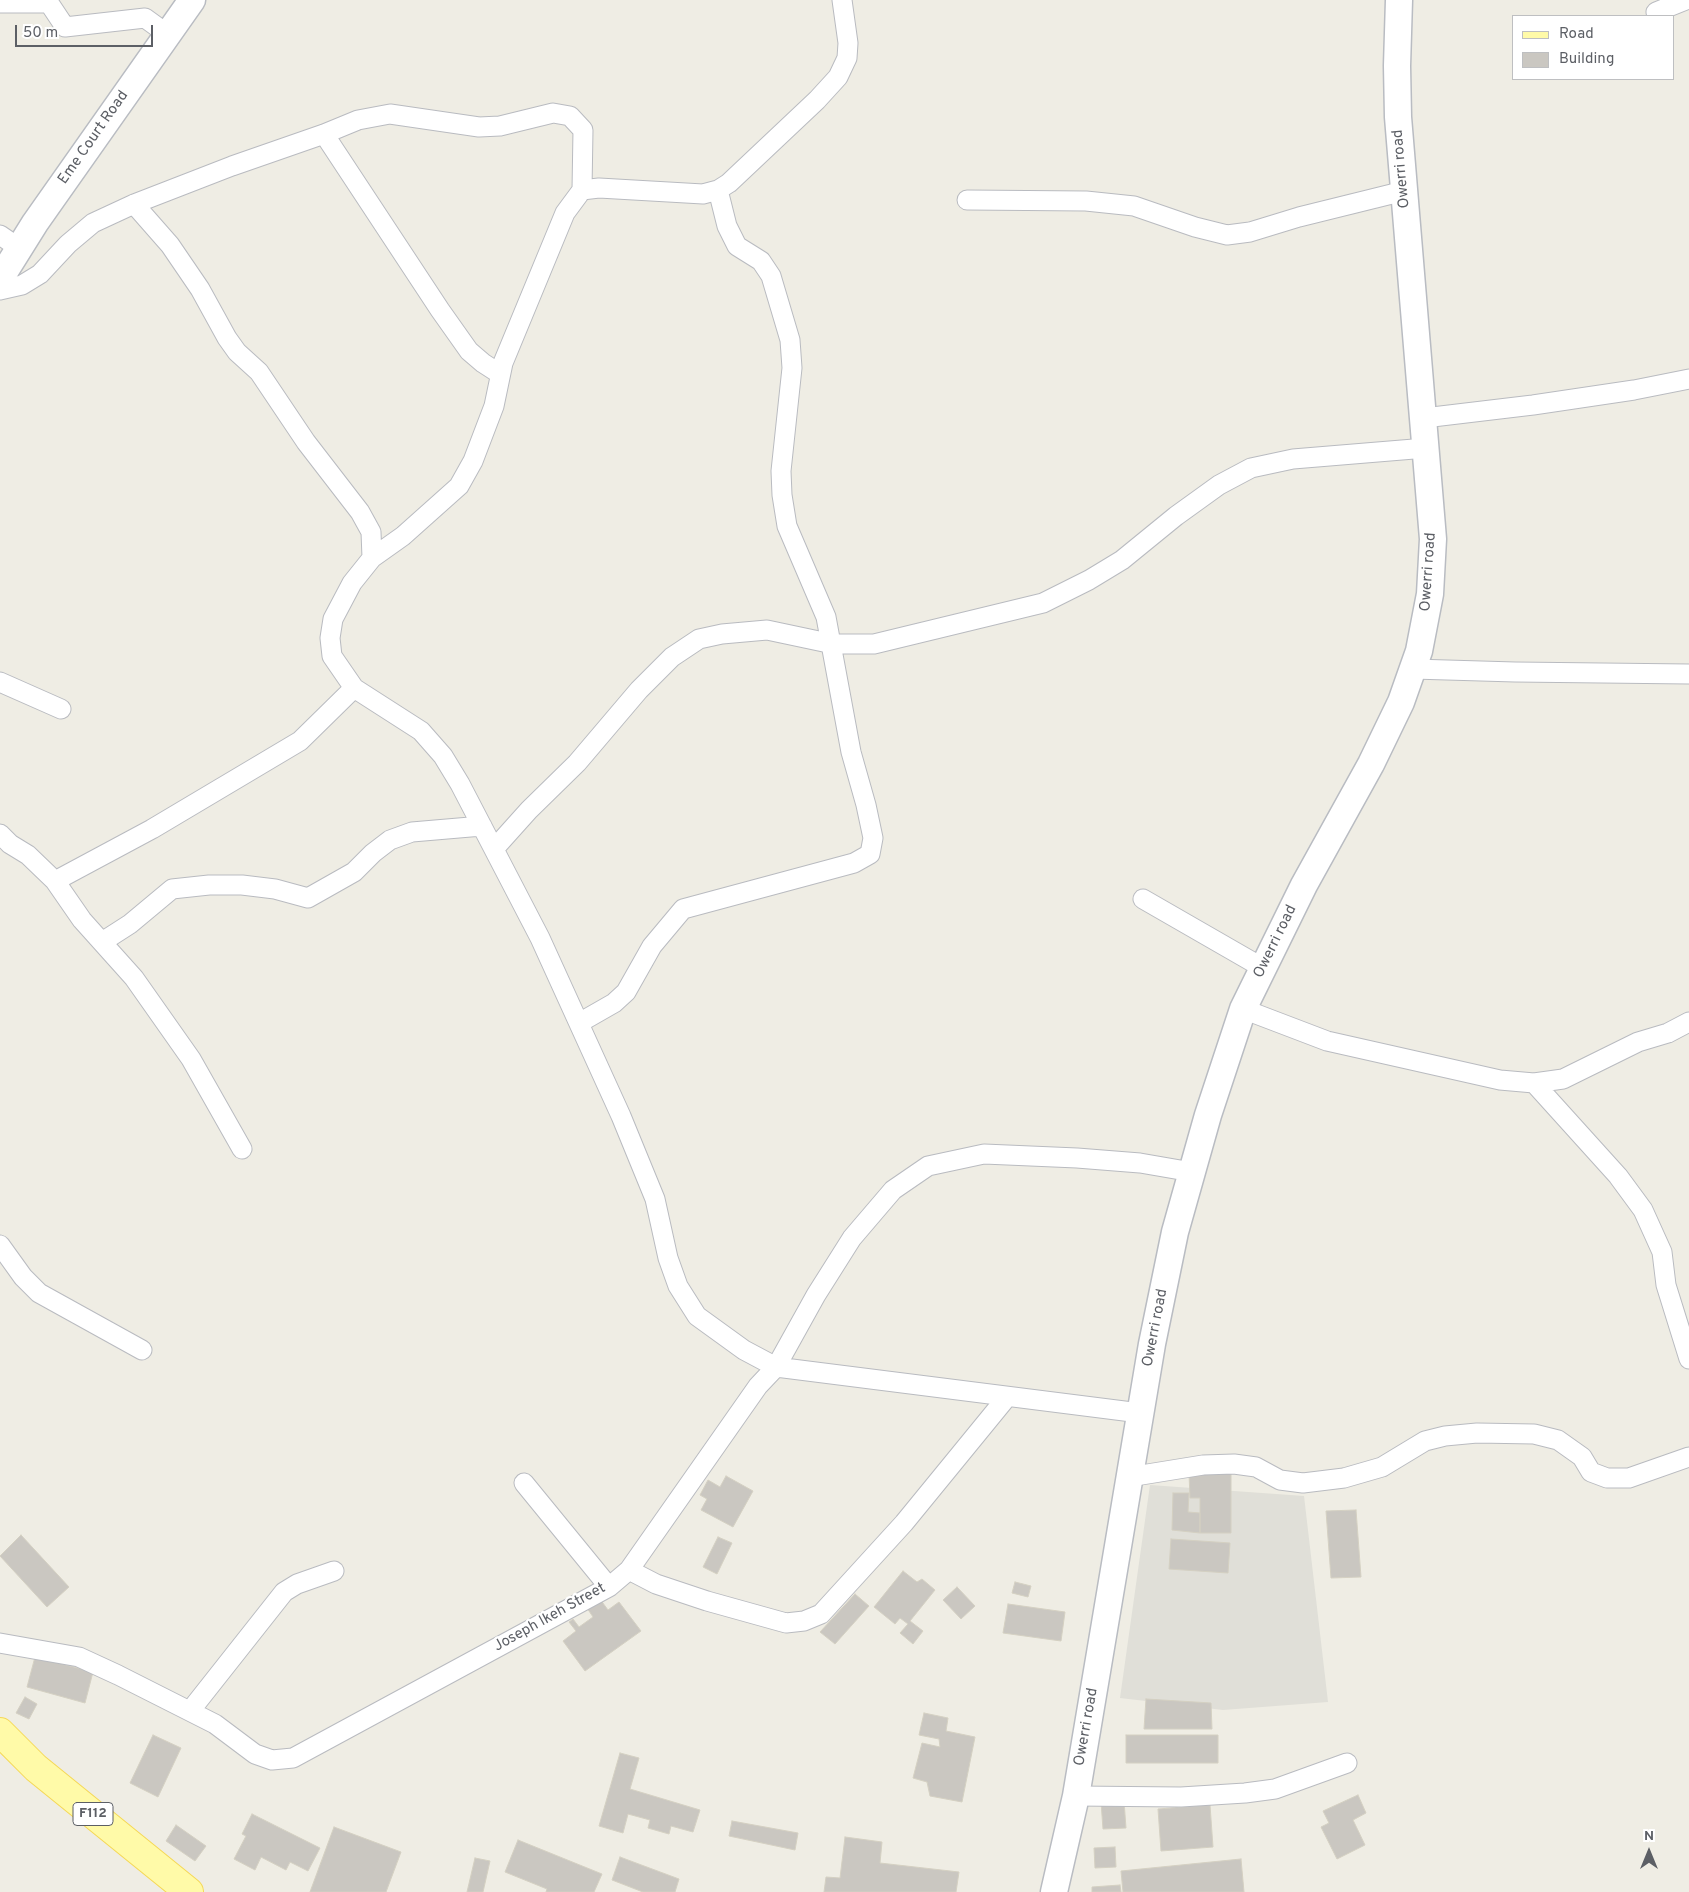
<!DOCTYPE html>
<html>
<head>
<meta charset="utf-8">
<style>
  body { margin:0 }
  #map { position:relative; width:1689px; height:1892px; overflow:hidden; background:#efede4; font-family:Overpass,sans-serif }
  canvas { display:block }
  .legend { position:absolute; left:1512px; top:15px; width:162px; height:65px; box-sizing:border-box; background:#fff; border:1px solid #bebfc1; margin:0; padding:6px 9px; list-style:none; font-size:15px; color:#5c5f65 }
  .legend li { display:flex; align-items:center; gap:10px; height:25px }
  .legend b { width:25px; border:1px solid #bebfc1 }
  .north { position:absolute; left:1624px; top:1827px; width:50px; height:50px; -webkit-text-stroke:4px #fff; paint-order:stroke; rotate:0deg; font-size:14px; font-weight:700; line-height:20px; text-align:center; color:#5c5f65 }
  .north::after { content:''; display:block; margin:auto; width:18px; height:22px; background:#5c5f65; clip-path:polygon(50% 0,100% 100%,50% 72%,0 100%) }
  .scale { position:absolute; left:15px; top:25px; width:138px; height:22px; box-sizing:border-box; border:2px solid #5c5f65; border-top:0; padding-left:6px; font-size:15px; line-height:18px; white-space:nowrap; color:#5c5f65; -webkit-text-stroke:4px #fff; paint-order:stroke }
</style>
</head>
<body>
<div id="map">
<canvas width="1689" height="1892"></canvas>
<ul class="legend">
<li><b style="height:6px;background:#fffaa8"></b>Road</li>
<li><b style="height:14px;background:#cac7c1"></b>Building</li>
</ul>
<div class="north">N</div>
<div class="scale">50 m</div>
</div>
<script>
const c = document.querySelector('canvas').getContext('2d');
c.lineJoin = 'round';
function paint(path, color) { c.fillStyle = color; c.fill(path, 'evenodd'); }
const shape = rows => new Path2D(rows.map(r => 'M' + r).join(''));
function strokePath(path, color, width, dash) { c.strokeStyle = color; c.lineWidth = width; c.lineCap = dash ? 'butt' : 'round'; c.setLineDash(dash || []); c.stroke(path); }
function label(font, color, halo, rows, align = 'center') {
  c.font = font + ' Overpass,sans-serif'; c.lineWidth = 4.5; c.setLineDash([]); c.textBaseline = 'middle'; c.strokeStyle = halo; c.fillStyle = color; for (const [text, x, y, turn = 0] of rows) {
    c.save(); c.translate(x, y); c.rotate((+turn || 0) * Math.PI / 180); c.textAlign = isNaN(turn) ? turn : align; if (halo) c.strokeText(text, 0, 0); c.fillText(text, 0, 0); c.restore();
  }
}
const industrial = shape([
  [1150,1485,1304,1496,1328,1702,1223,1710,1120,1698]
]);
const building = shape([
  [1189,1473,1231,1473,1231,1533,1200,1533,1200,1498,1190,1498,1189,1473],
  [726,1476,753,1491,733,1527,701,1510,707,1499,700,1495,708,1480,720,1487,726,1476],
  [1173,1493,1189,1493,1188,1512,1200,1513,1200,1533,1172,1530,1173,1493],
  [1356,1510,1361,1577,1331,1578,1326,1511,1356,1510],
  [21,1535,69,1587,47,1607,0,1556,21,1535],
  [718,1537,732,1543,717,1574,703,1567,718,1537],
  [1171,1539,1230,1543,1228,1573,1169,1569,1171,1539],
  [903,1571,917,1582,922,1579,935,1590,910,1621,923,1631,913,1644,900,1633,908,1624,900,1618,895,1624,874,1607,903,1571],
  [1015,1582,1031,1586,1028,1597,1012,1593,1015,1582],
  [957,1587,975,1606,961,1619,943,1600,957,1587],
  [855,1594,869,1606,835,1644,820,1632,855,1594],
  [600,1599,608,1610,619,1602,641,1631,585,1671,563,1641,576,1631,569,1622,573,1619,579,1627,593,1617,587,1608,600,1599],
  [1008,1604,1065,1612,1061,1641,1003,1633,1008,1604],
  [35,1657,93,1672,85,1703,27,1687,35,1657],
  [25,1697,37,1704,29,1719,16,1713,25,1697],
  [1146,1699,1211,1703,1212,1729,1144,1729,1146,1699],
  [924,1713,948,1718,946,1731,975,1737,962,1802,930,1796,927,1782,913,1778,922,1743,940,1747,939,1739,919,1735,924,1713],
  [153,1735,181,1748,158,1797,130,1783,153,1735],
  [1126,1735,1218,1735,1218,1763,1126,1763,1126,1735],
  [620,1753,639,1758,630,1789,700,1810,693,1832,671,1826,669,1834,648,1828,650,1820,628,1814,623,1833,599,1826,620,1753],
  [1358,1795,1366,1813,1353,1820,1365,1845,1337,1859,1321,1827,1329,1823,1323,1811,1358,1795],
  [1124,1801,1126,1828,1103,1829,1101,1802,1124,1801],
  [1210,1805,1213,1847,1161,1851,1158,1809,1210,1805],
  [252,1814,320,1848,308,1871,290,1862,286,1870,261,1857,255,1870,234,1859,246,1836,242,1834,252,1814],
  [732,1821,798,1833,795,1850,729,1836,732,1821],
  [176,1825,206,1846,195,1861,166,1841,176,1825],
  [334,1827,401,1852,386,1892,310,1892,334,1827],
  [845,1837,882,1842,880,1863,959,1872,956,1892,824,1892,826,1877,840,1878,845,1837],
  [518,1840,602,1874,594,1892,546,1892,547,1889,505,1872,518,1840],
  [1115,1847,1116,1867,1095,1868,1094,1848,1115,1847],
  [620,1857,679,1879,675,1892,643,1892,612,1880,620,1857],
  [475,1858,490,1861,483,1892,467,1892,475,1858],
  [1241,1859,1244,1892,1123,1892,1121,1871,1241,1859],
  [1120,1885,1121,1892,1092,1892,1092,1887,1120,1885]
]);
const street = shape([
  [842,0,848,43,847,58,838,77,817,100,729,183,718,190,703,194,599,188,582,190,565,213,503,363,494,406,473,461,459,486,403,536,372,558,352,583,333,619,330,638,332,656,354,688,421,731,443,756,460,784,540,938,621,1116,655,1199,668,1258,678,1286,697,1316,744,1350,776,1367,1140,1413],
  [0,3,49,3,65,27,145,18,167,34],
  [1656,12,1686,0],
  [324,134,440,310,469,351,483,363,500,374],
  [967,200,1086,201,1134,206,1195,227,1227,235,1250,232,1299,217,1404,191],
  [134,204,170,245,200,289,227,338,237,352,259,372,306,442,360,512,371,532,372,558],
  [0,235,19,248],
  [0,290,22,285,40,274,68,244,93,223,134,204,232,166,324,134,358,120,390,114,479,127,500,126,553,113,570,116,583,130,582,190],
  [1424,418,1533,405,1634,390,1689,379],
  [1413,669,1515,672,1689,674],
  [0,682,61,709],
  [0,834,10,844,28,855,55,881,82,920,134,978,191,1059,242,1149],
  [494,849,529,810,577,763,639,690,672,657,699,639,722,634,767,630,833,644,874,644,1043,603,1089,580,1122,560,1176,516,1219,485,1251,468,1293,459,1426,448],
  [55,881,152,829,300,741,354,688],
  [1143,899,1263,968],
  [102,942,130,924,172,889,209,885,242,885,275,889,308,898,354,872,373,853,390,840,412,832,482,826],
  [1243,1009,1327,1041,1500,1080,1534,1083,1563,1079,1638,1042,1668,1033,1689,1022],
  [579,1023,614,1003,626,992,652,946,683,909,854,863,870,854,873,838,866,805,851,752,826,617,787,526,782,495,781,471,792,368,790,340,771,276,761,261,737,246,727,226,718,190],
  [1534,1083,1618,1176,1643,1210,1662,1252,1666,1285,1689,1359],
  [0,1245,23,1277,39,1293,142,1350],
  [1129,1477,1203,1465,1234,1464,1256,1467,1280,1480,1303,1483,1344,1478,1382,1467,1425,1441,1445,1436,1477,1433,1534,1434,1558,1440,1582,1457,1591,1472,1607,1478,1629,1478,1689,1457],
  [524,1483,609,1587],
  [629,1570,656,1584,707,1601,786,1623,804,1621,821,1614,904,1523,1007,1397],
  [0,1643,79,1657,118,1675,215,1724,255,1754,272,1760,293,1758,609,1587,629,1570,758,1386,776,1367,816,1295,852,1238,893,1190,928,1166,984,1154,1077,1158,1140,1163,1192,1172],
  [190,1711,284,1592,297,1584,334,1571],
  [1076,1796,1181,1797,1245,1793,1275,1789,1347,1763]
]);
const secondary = shape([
  [0,279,35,223,192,0],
  [1054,1892,1076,1796,1152,1344,1175,1232,1208,1115,1243,1009,1304,885,1371,764,1401,702,1419,651,1430,594,1433,539,1398,117,1397,66,1399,0]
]);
const primary = shape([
  [0,1732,36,1768,189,1892]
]);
const shields = [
  [93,1814,40]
];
const shieldNames = [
  ["F112",93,1814]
];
const streetNames = [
  ["Eme Court Road",94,138,-55],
  ["Owerri road",1402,169,-95],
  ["Owerri road",1429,572,-86],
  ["Owerri road",1276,942,-64],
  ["Owerri road",1156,1328,-79],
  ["Joseph Ikeh Street",550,1618,-29],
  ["Owerri road",1087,1727,-80]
];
paint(industrial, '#e0dfd8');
paint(building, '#cac7c1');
strokePath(building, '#d4d0c2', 1);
strokePath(street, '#b9bbc0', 21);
strokePath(secondary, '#b9bcc2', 29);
strokePath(primary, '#f5d856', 30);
strokePath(street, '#fff', 19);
strokePath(secondary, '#fff', 26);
strokePath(primary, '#fffaa8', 28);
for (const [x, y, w] of shields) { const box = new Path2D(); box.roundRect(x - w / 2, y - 11.5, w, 23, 4); c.fillStyle = '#fff'; c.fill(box); strokePath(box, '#5c5f65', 1); }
label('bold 14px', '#5c5f65', null, shieldNames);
label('15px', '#5c5f65', '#fff', streetNames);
</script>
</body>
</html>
